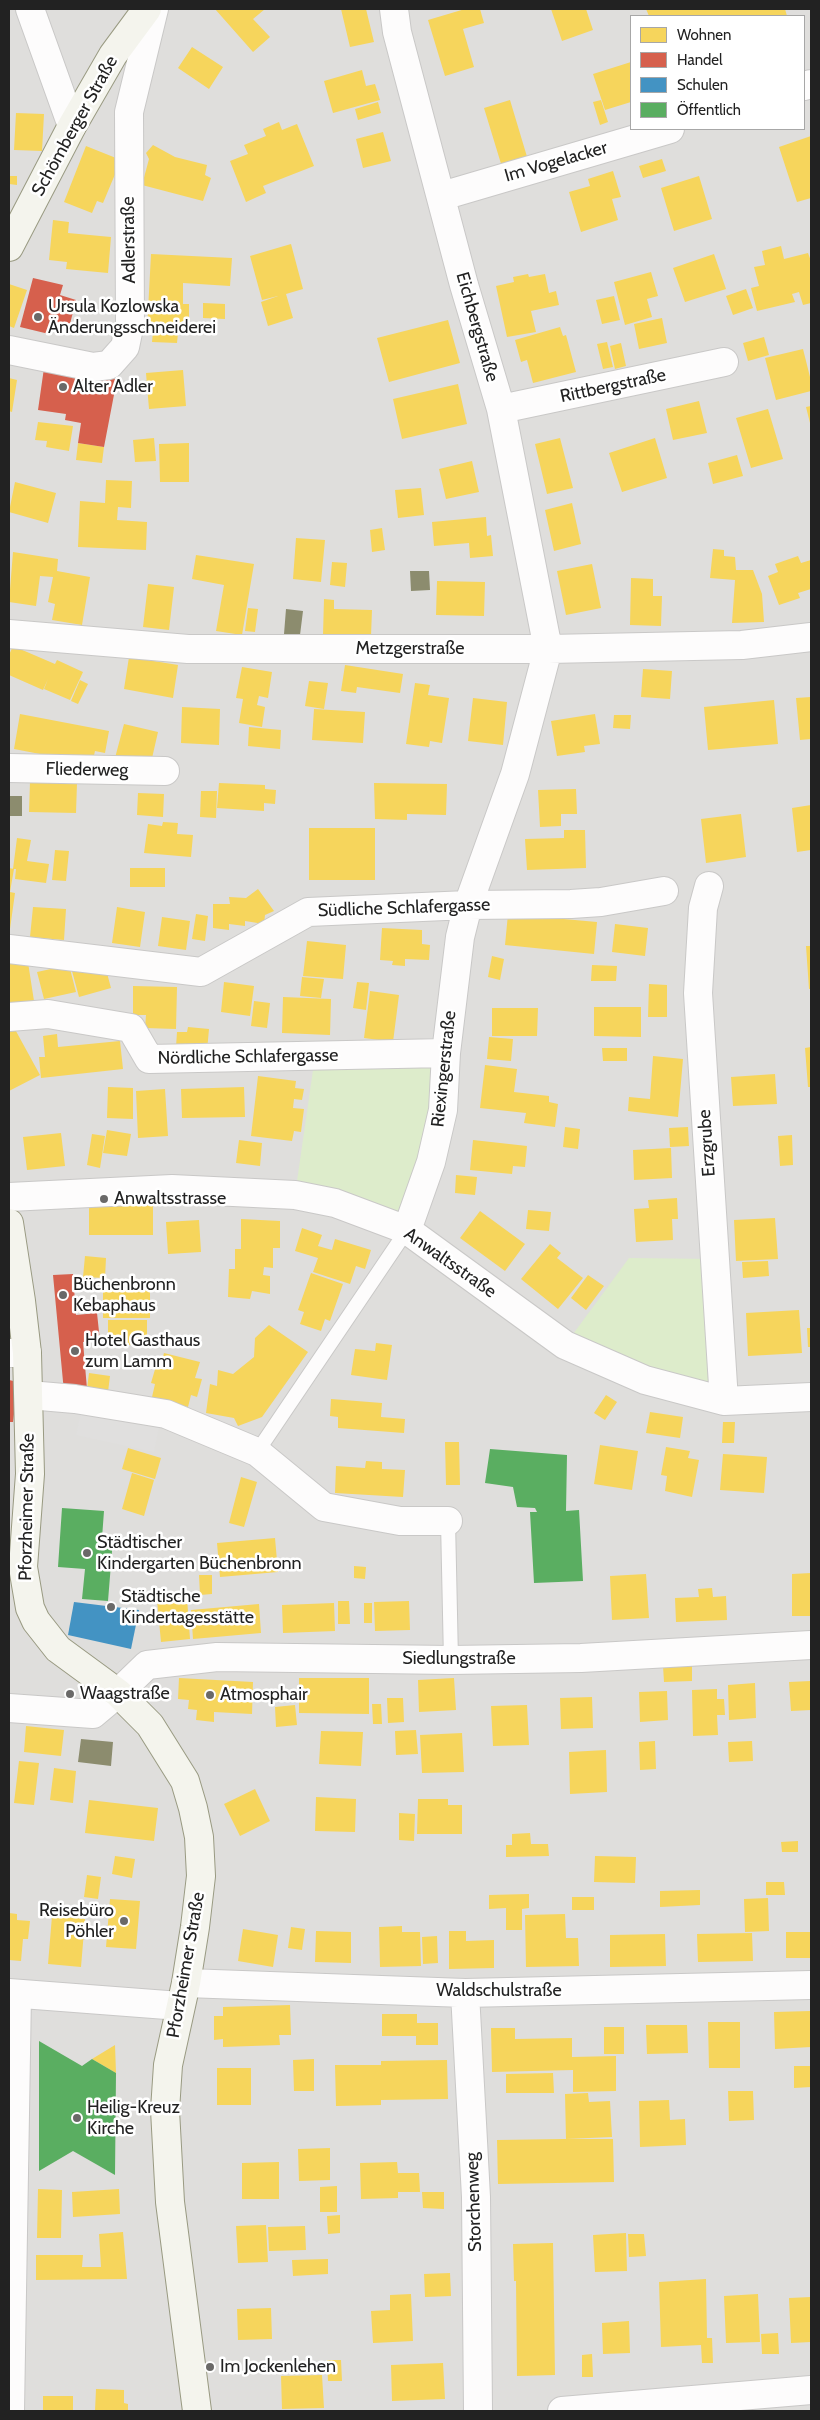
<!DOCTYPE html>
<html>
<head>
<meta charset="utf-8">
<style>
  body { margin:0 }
  #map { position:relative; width:820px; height:2420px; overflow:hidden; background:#f0eeeb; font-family:Cabin,sans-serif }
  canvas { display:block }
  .frame { position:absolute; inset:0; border:10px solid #222; pointer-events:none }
  .legend { position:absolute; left:630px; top:15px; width:175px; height:115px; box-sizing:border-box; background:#fff; border:1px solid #a7a7a7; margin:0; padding:6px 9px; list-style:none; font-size:15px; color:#222 }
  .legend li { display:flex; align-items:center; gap:10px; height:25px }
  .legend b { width:25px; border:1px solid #a7a7a7 }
</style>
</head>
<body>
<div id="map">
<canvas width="820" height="2420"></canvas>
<div class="frame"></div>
<ul class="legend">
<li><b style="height:14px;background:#f6d55c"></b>Wohnen</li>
<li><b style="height:14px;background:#d6604d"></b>Handel</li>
<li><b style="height:14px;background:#4393c3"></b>Schulen</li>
<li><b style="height:14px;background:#5aae61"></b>Öffentlich</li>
</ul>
</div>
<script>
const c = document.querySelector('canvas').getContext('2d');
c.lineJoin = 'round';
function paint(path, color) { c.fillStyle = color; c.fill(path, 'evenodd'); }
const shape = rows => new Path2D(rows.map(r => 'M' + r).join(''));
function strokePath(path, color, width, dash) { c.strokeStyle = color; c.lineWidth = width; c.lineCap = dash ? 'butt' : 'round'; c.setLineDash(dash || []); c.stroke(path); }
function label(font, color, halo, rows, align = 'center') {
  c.font = font + ' Cabin,sans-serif'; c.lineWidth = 5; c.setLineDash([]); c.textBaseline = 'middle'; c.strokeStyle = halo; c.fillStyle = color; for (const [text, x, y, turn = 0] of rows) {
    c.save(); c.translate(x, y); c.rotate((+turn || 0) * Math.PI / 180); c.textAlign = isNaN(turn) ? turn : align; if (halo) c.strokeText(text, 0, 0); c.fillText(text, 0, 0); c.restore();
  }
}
const residential = shape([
  [9,9,811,9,811,2411,9,2411],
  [631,16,804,16,804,129,631,129]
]);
const grass = shape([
  [446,1053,407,1230,295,1195,315,1056],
  [629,1258,715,1259,724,1401,565,1345]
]);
const parking = shape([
  [82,1407,160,1423,154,1452,76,1435]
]);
const homes = shape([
  [215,9,265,9,253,19,270,37,253,52],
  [341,9,366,9,374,42,350,47],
  [465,9,480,9,484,23,463,29,474,67,445,76,428,20],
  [551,9,586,9,593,30,562,41],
  [646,9,785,9,787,16,649,16],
  [192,47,223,67,209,89,178,68],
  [631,62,631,102,605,110,593,74],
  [362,70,366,86,375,84,380,100,333,113,324,81],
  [510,100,528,160,502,167,484,108],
  [601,100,608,122,600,125,593,102],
  [378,102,381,113,358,120,355,109],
  [16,113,44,114,42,151,14,150],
  [279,122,282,130,297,124,314,166,263,186,266,193,246,202,230,161,248,154,244,145,266,136,263,129],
  [383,132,391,161,363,168,356,139],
  [811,136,811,198,797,202,779,147],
  [153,145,175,157,207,165,205,175,211,178,203,201,142,185,149,159,146,153],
  [86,146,121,160,103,203,97,201,92,213,64,202],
  [662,159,666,171,643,178,639,166],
  [613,171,621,197,612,199,618,220,581,232,569,192,590,186,588,179],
  [9,176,17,176,17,185,9,184],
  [699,176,712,219,674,231,661,188],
  [53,220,69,222,68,233,111,237,108,273,66,269,67,262,49,260],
  [291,244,303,289,286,294,293,318,268,326,261,302,278,296,262,300,250,256],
  [781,246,784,259,808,253,811,261,811,303,803,305,799,292,792,294,795,302,757,311,751,288,759,286,754,267,765,265,762,251],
  [151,254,232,258,230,286,183,283,183,304,189,304,189,322,182,321,181,332,147,330],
  [714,254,726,289,685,302,673,268],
  [651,272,658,296,647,299,652,317,625,325,614,282],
  [528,274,529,277,545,274,549,293,556,291,559,305,531,311,536,332,507,337,496,286,514,282,513,277],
  [9,284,27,290,14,328,9,326],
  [746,289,753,308,733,315,726,296],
  [614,296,620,320,602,324,596,300],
  [203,303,225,304,225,319,203,318],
  [662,318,667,343,639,349,634,324],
  [448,320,460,363,389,382,377,338],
  [560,327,563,336,566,335,576,372,533,383,527,360,521,362,515,340],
  [153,332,178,333,177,343,152,342],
  [764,337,769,355,748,361,743,343],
  [607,342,613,367,603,369,597,344],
  [621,343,626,366,615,369,610,346],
  [803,349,811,381,811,391,776,400,765,358],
  [183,370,186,406,149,409,146,373],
  [9,378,17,380,12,412,9,411],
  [458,384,467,424,402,439,393,399],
  [699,401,707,433,673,440,666,409],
  [811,406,811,427,806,407],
  [768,409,783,459,751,468,736,418],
  [38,422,73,426,69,451,46,447,47,441,35,440],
  [154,438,156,461,135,462,133,440],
  [560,438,573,488,547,494,535,444],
  [655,438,667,478,622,492,609,453],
  [78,443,104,447,102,463,76,460],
  [189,443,189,482,160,482,159,444],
  [737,455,743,476,713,484,708,463],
  [472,461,479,492,446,499,439,469],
  [106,480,132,481,131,508,118,507,117,520,147,522,146,550,78,547,80,501,105,503],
  [15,482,56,493,48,523,9,512],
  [421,488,424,515,398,518,395,490],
  [572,503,581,544,554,551,545,510],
  [486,517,487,536,491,535,493,556,470,558,469,543,434,546,432,522],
  [382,528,385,550,372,552,370,530],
  [296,538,325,540,321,582,293,579],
  [713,549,724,550,724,556,735,557,736,570,753,570,762,594,764,622,732,623,735,580,710,578],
  [13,552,58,559,57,571,90,577,82,625,52,620,55,604,48,602,53,577,40,576,36,606,9,602],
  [196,555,254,564,242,635,216,631,224,585,192,579],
  [798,556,801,563,811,560,811,589,798,593,800,598,779,605,768,576,778,572,775,564],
  [332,562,347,563,345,587,330,585],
  [592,564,601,608,566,615,557,571],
  [631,578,653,579,653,596,662,596,661,626,630,625],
  [437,581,485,582,484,616,436,615],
  [148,584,174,587,169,630,143,627],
  [324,599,334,600,334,609,372,610,371,636,323,635],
  [248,608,258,609,255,632,245,631],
  [13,646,55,664,57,660,83,672,70,700,44,689,48,679,43,690,9,675,9,655],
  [129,657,178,665,173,698,124,689],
  [345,665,403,674,400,693,357,687,356,693,341,691],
  [242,667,272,672,268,698,259,696,257,705,265,707,262,727,239,723,243,699,236,698],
  [643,669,672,671,670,699,641,697],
  [80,680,88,684,78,704,71,701],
  [309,681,328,683,324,709,305,706],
  [415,683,430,685,428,695,449,698,442,743,430,741,429,747,406,744],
  [811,697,811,739,800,740,796,698],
  [473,698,507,702,503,745,468,741],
  [774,700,778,744,708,750,704,707],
  [182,707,220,709,219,745,181,743],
  [314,709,365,712,363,743,312,740],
  [20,714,109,731,105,753,95,751,92,764,14,749],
  [595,714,600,744,584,746,585,752,557,756,551,721],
  [614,715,631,715,630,729,613,728],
  [124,724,158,732,150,767,115,758],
  [249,727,281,730,280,749,248,746],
  [30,782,77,783,76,813,29,812],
  [219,783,265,785,265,789,276,790,275,804,264,803,264,811,217,808],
  [374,783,447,784,446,815,407,814,407,820,375,819],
  [576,789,577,814,561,814,561,826,540,827,538,790],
  [201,791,217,791,216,818,200,817],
  [138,793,164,794,163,817,137,815],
  [811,805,811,850,797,852,792,808],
  [741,814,746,857,706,863,701,819],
  [163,822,178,823,177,834,193,835,191,857,144,853,148,824,162,826],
  [309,828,375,828,375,880,309,880],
  [564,830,585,830,586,868,527,870,525,839,564,838],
  [17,838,31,840,27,861,49,864,46,883,15,879,16,869,13,869],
  [55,850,69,851,66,881,52,880],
  [9,868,14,869,10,892,15,893,10,929],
  [130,868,165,868,165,887,130,887],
  [258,889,274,911,265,915,264,924,245,921,245,926,229,924,229,930,213,928,213,904,230,904,229,897,246,898],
  [33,907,66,909,64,940,30,937],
  [117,907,145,912,140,947,112,943],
  [196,914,208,916,205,941,192,939],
  [508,914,597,922,594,954,505,945],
  [162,917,190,921,186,950,158,946],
  [615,924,648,928,645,956,612,952],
  [382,928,422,930,422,944,430,945,429,960,405,959,405,966,392,965,393,961,380,960],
  [307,941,346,945,343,979,303,976],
  [806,946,811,946,811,989,809,989],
  [27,956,34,1001,9,1004,9,958],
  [492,956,504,959,500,980,488,977],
  [104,962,111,988,79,997,72,971],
  [69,965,76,992,44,999,37,972],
  [592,965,617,966,616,981,591,981],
  [302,977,324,979,321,998,300,996],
  [224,982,254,986,250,1016,221,1012],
  [357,982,369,983,366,1010,353,1008],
  [649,984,667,985,667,1017,648,1017],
  [133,986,177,987,176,1029,145,1028,146,1015,133,1015],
  [370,991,399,995,393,1042,364,1038],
  [283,997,331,999,330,1035,282,1033],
  [254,1001,270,1003,267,1028,251,1026],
  [594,1007,641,1007,641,1037,594,1036],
  [492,1008,538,1008,537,1036,492,1036],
  [9,1022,11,1022,40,1075,9,1091],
  [188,1027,209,1029,207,1051,176,1047,177,1032,187,1032],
  [57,1034,58,1047,120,1041,123,1069,41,1078,39,1057,45,1057,43,1036],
  [489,1037,513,1039,511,1061,487,1059],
  [811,1047,811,1087,808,1087,805,1048],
  [602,1048,627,1048,627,1061,603,1061],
  [653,1056,683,1059,678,1117,628,1111,629,1097,650,1099],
  [485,1065,517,1069,514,1092,549,1096,549,1102,558,1104,555,1127,524,1123,526,1113,480,1108],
  [775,1074,777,1104,733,1106,731,1077],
  [258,1076,296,1081,295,1088,304,1089,302,1100,294,1099,293,1108,304,1109,301,1132,294,1131,292,1141,251,1136],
  [108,1087,133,1088,133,1119,107,1118],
  [244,1087,245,1117,182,1118,181,1089],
  [165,1089,168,1136,138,1138,136,1091],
  [565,1127,580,1129,578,1149,563,1147],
  [688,1127,689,1146,670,1147,669,1128],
  [107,1130,131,1134,127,1156,103,1153],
  [61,1133,65,1166,27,1170,23,1137],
  [92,1134,105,1136,100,1168,87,1165],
  [792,1135,793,1165,780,1166,778,1136],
  [239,1140,262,1143,260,1166,236,1163],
  [473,1140,527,1146,525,1167,513,1166,512,1174,470,1170],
  [671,1148,672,1178,634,1180,633,1150],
  [456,1175,477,1177,475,1195,455,1193],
  [677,1198,678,1219,672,1219,673,1240,636,1242,634,1209,649,1208,648,1200],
  [89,1205,153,1205,153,1235,89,1235],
  [528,1210,551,1212,549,1231,526,1229],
  [480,1211,525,1244,505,1271,460,1238],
  [775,1218,778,1259,736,1261,734,1220],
  [241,1219,280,1221,280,1248,273,1248,273,1268,264,1267,263,1275,270,1276,270,1294,252,1291,250,1299,228,1297,229,1269,235,1269,235,1249,241,1249],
  [199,1220,201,1252,168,1254,166,1222],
  [302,1228,322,1235,318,1246,332,1250,335,1239,371,1250,365,1269,356,1266,350,1284,313,1272,318,1258,295,1251],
  [550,1244,561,1253,557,1258,583,1278,558,1309,521,1279],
  [85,1256,106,1258,105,1278,83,1277],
  [768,1261,769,1276,743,1278,742,1262],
  [311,1273,343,1284,330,1321,325,1319,321,1331,300,1324,304,1312,298,1310],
  [588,1275,604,1286,586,1310,571,1298],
  [103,1285,150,1286,150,1318,103,1318],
  [799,1310,802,1353,748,1356,746,1313],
  [108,1320,147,1320,147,1345,108,1345],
  [269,1325,308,1352,262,1417,238,1426,234,1418,206,1413,210,1384,217,1386,218,1370,233,1374,254,1357,255,1338],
  [807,1328,811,1328,811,1347,808,1347],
  [376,1343,392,1345,387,1380,351,1375,355,1349,375,1351],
  [164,1353,200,1362,195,1378,202,1379,197,1397,191,1395,188,1407,152,1397,155,1384,151,1383,156,1366,160,1367],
  [89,1373,110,1376,108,1392,87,1389],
  [606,1395,617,1402,605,1420,594,1413],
  [331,1399,382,1403,381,1417,405,1419,404,1433,338,1428,338,1417,330,1416],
  [650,1412,683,1417,680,1438,646,1433],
  [723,1422,735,1422,734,1443,722,1443],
  [445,1442,459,1442,460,1485,446,1485],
  [600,1445,638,1451,632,1490,594,1484],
  [666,1447,690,1451,688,1458,699,1460,692,1497,665,1491,667,1476,661,1475],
  [128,1448,161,1458,155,1479,122,1469],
  [723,1454,767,1457,764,1493,720,1490],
  [366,1461,382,1462,382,1469,405,1470,403,1497,335,1493,336,1466,365,1468],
  [132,1473,154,1480,144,1516,122,1509],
  [241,1477,257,1482,244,1527,229,1523],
  [275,1538,278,1572,220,1577,217,1543],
  [354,1566,366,1567,365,1579,354,1578],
  [811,1573,811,1616,792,1616,792,1574],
  [646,1574,649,1618,612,1620,610,1576],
  [199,1575,212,1575,212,1594,200,1595],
  [712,1588,713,1597,726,1596,727,1620,676,1622,675,1598,699,1597,698,1589],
  [187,1598,190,1639,161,1642,157,1600],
  [338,1601,349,1601,350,1624,338,1624],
  [409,1601,410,1630,375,1631,374,1602],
  [334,1603,335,1631,283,1633,282,1605],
  [364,1603,372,1603,372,1623,364,1623],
  [259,1604,261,1633,193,1639,191,1610],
  [692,1665,692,1681,664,1682,663,1666],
  [179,1678,253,1682,252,1714,214,1712,214,1722,196,1720,197,1710,188,1709,189,1700,178,1699],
  [299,1678,369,1678,369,1714,299,1713],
  [454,1678,456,1710,419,1712,418,1680],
  [811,1681,811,1710,791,1711,789,1682],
  [755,1683,756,1718,729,1720,728,1685],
  [717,1689,717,1699,724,1699,725,1715,717,1715,718,1735,693,1736,692,1690],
  [667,1691,668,1720,640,1722,639,1692],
  [592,1697,593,1728,561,1729,560,1698],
  [387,1698,403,1698,404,1722,388,1723],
  [372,1704,381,1704,382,1724,373,1724],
  [295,1705,297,1725,276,1727,275,1707],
  [527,1705,529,1745,493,1746,491,1706],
  [26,1726,64,1730,61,1756,24,1752],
  [416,1730,418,1754,396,1755,395,1731],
  [321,1731,363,1732,361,1766,319,1764],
  [462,1733,464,1772,422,1773,420,1735],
  [655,1741,656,1769,640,1770,639,1742],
  [752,1741,753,1761,729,1762,728,1742],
  [606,1750,607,1792,570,1794,569,1752],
  [19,1761,39,1763,34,1805,14,1803],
  [54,1768,76,1771,73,1803,50,1800],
  [255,1789,270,1821,240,1836,224,1804],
  [316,1797,356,1799,355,1832,315,1831],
  [418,1799,448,1799,448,1805,462,1805,462,1834,417,1834],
  [89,1800,158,1808,154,1841,85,1833],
  [399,1813,415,1814,414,1841,399,1840],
  [530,1833,531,1844,548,1844,549,1856,506,1857,506,1845,512,1845,512,1834],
  [798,1841,798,1852,782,1852,781,1842],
  [115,1856,135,1859,132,1878,112,1874],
  [595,1856,636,1857,635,1883,594,1882],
  [87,1875,101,1877,98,1899,84,1897],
  [766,1882,784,1882,785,1895,766,1895],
  [700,1890,700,1905,660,1907,660,1891],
  [529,1894,529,1908,522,1909,522,1930,506,1930,506,1908,489,1909,489,1895],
  [572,1897,594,1897,594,1910,572,1910],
  [768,1898,769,1931,745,1932,744,1899],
  [110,1899,140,1901,136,1949,106,1947],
  [9,1913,17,1914,17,1920,30,1921,28,1939,23,1939,21,1961,9,1960],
  [565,1914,566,1938,578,1938,579,1966,526,1967,525,1915],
  [52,1916,85,1919,81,1967,48,1964],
  [402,1926,402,1932,420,1932,421,1966,380,1967,379,1927],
  [291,1927,305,1929,302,1950,288,1948],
  [243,1929,278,1935,273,1967,238,1961],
  [316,1931,351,1932,351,1963,315,1962],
  [449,1931,466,1931,466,1941,494,1940,494,1968,449,1969],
  [786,1932,811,1932,811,1958,786,1958],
  [752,1933,753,1961,698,1962,697,1934],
  [665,1934,666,1966,610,1967,610,1935],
  [437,1936,438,1963,423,1964,422,1937],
  [290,2005,291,2035,279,2035,280,2045,223,2047,223,2039,214,2040,214,2016,223,2016,223,2007],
  [811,2011,811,2047,775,2049,774,2012],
  [382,2014,417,2014,417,2023,438,2023,438,2045,416,2045,416,2036,382,2036],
  [708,2022,740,2022,740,2068,709,2068],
  [646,2025,687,2025,688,2053,647,2054],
  [604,2027,624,2027,624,2054,604,2054],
  [491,2028,515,2028,515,2039,572,2038,572,2057,616,2056,616,2091,573,2092,573,2070,492,2072],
  [115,2045,116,2073,92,2059],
  [314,2059,314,2091,294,2091,293,2060],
  [447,2060,448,2099,381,2100,381,2105,336,2106,335,2065,381,2065,381,2061],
  [794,2066,811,2066,811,2087,794,2088],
  [217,2068,251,2068,251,2105,217,2105],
  [553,2073,554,2093,506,2093,506,2074],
  [728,2091,753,2091,754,2120,729,2121],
  [588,2093,589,2102,610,2101,612,2137,566,2139,565,2094],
  [669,2100,670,2120,685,2119,686,2145,640,2147,639,2101],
  [564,2139,613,2139,614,2182,498,2184,497,2140],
  [330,2148,330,2180,299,2181,298,2149],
  [279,2162,279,2199,242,2199,242,2163],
  [397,2162,398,2173,419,2173,420,2192,398,2192,398,2198,361,2199,360,2163],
  [337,2186,337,2212,320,2212,320,2187],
  [38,2189,62,2190,61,2238,37,2238],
  [119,2189,120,2214,73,2217,72,2192],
  [422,2192,444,2192,444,2209,423,2208],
  [340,2215,340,2233,328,2234,327,2216],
  [266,2225,268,2262,238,2263,236,2226],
  [305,2226,306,2250,269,2251,268,2227],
  [123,2232,127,2279,36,2280,36,2255,83,2255,82,2267,101,2267,99,2234],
  [626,2233,627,2271,595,2272,593,2235],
  [628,2234,644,2234,646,2256,629,2257],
  [553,2243,555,2375,517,2376,516,2281,514,2281,513,2244],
  [328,2259,328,2274,293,2276,292,2260],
  [450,2273,451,2296,425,2297,424,2274],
  [706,2279,707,2338,712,2338,713,2363,702,2363,701,2345,661,2347,659,2282],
  [411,2294,413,2341,373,2343,371,2311,390,2310,390,2295],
  [758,2294,760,2342,726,2343,724,2296],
  [811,2297,811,2342,791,2343,789,2298],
  [271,2308,272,2339,238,2340,237,2309],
  [629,2321,630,2353,603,2354,602,2323],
  [778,2333,779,2354,762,2354,761,2334],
  [592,2354,593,2377,582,2377,582,2355],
  [327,2360,341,2360,342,2381,328,2381],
  [443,2363,445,2399,392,2401,391,2365],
  [322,2375,324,2408,282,2409,281,2376],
  [96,2389,124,2390,124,2403,128,2404,128,2411,95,2411],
  [43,2396,73,2396,73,2411,43,2411]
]);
const shops = shape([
  [33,278,63,285,60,295,76,300,69,328,52,324,49,334,20,327],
  [44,368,117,379,104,447,78,443,81,423,65,420,66,414,38,410],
  [73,1274,76,1315,97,1313,100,1341,83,1342,87,1389,64,1392,53,1275],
  [9,1380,18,1382,13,1422,9,1422]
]);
const schools = shape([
  [74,1602,139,1610,131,1649,68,1635]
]);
const public = shape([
  [490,1449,567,1455,566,1511,579,1510,583,1581,534,1583,530,1512,537,1512,535,1508,517,1507,513,1487,485,1483],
  [62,1508,104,1511,102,1538,113,1539,108,1601,82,1599,85,1569,58,1567],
  [39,2041,82,2066,92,2059,116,2073,115,2175,73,2151,39,2171]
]);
const industry = shape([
  [410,571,429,571,430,590,411,591],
  [286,609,303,611,300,635,284,634],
  [9,796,22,796,22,816,9,816],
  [81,1739,113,1742,111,1766,78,1762]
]);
const service = shape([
  [257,1452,407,1230],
  [448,1521,451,1660]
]);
const minor = shape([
  [30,9,72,126],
  [394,9,397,32,464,285,501,409,548,649,515,774,468,905,460,937,446,1053,443,1110,431,1162,407,1230],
  [804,86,811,84],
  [442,196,670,129],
  [9,350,93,367,109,365,125,347,130,323,129,112,154,9],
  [501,409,724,362],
  [9,634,188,649,548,649,742,645,811,637],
  [9,768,165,771],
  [709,886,703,908,698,993,724,1401],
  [9,949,201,972,308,912,468,905,571,904,601,902,664,891],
  [9,1017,48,1014,131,1028,149,1059,446,1053],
  [9,1197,172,1189,295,1195,335,1203,407,1230,565,1345,645,1380,724,1401,811,1397],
  [9,1353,27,1353],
  [29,1395,75,1399,166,1414,257,1452,324,1507,400,1521,448,1521],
  [9,1708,93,1714,118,1693,147,1665,217,1657,451,1660,581,1658,811,1645],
  [186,1983,465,1993,811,1985],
  [9,1993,180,2006],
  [465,1993,476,2197,478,2411],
  [10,2411,17,1994],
  [562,2411,811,2390]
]);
const secondary = shape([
  [9,247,72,126,113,55,147,9],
  [9,1223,21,1301,27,1353,30,1474,23,1567,30,1608,36,1621,58,1649,118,1693,150,1725,185,1781,193,1808,199,1837,201,1876,195,1927,186,1983,168,2065,165,2110,170,2202,197,2411]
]);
const markers = [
  [38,317,5,"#6a6968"],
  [63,387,5,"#6a6968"],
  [104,1199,5,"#6a6968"],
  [63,1295,5,"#6a6968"],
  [75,1351,5,"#6a6968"],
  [87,1553,5,"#6a6968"],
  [111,1607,5,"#6a6968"],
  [70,1694,5,"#6a6968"],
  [210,1695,5,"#6a6968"],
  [124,1921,5,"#6a6968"],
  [77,2118,5,"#6a6968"],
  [210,2367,5,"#6a6968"]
];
const streetNames = [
  ["Schömberger Straße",75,126,-61],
  ["Im Vogelacker",556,162,-16],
  ["Adlerstraße",129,240,-91],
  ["Eichbergstraße",477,327,74],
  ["Rittbergstraße",613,386,-12],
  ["Metzgerstraße",410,649],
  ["Fliederweg",87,770,1],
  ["Südliche Schlafergasse",404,908,-2],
  ["Nördliche Schlafergasse",248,1057,-1],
  ["Riexingerstraße",444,1069,-84],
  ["Erzgrube",707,1143,-94],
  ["Anwaltsstraße",450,1263,35],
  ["Pforzheimer Straße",27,1507,-89],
  ["Siedlungstraße",459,1659],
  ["Pforzheimer Straße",186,1965,-80],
  ["Waldschulstraße",499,1991],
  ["Storchenweg",474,2202,-92]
];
const poiNames = [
  ["Ursula Kozlowska",48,307],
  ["Änderungsschneiderei",48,328],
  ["Alter Adler",73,387],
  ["Anwaltsstrasse",114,1199],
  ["Büchenbronn",73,1285],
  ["Kebaphaus",73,1306],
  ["Hotel Gasthaus",85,1341],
  ["zum Lamm",85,1362],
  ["Städtischer",97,1543],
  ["Kindergarten Büchenbronn",97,1564],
  ["Städtische",121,1597],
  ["Kindertagesstätte",121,1618],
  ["Waagstraße",80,1694],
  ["Atmosphair",220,1695],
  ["Reisebüro",114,1911,"right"],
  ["Pöhler",114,1932,"right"],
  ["Heilig-Kreuz",87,2108],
  ["Kirche",87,2129],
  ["Im Jockenlehen",220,2367]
];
paint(residential, '#dfdedc');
paint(grass, '#ddeccb');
paint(parking, '#e0dfde');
paint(homes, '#f6d55c');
paint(shops, '#d6604d');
paint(schools, '#4393c3');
paint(public, '#5aae61');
paint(industry, '#8c8c6e');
strokePath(service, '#c9c8c7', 16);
strokePath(minor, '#c9c8c7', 30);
strokePath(secondary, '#999a82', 30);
strokePath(service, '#fdfcfc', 14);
strokePath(minor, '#fdfcfc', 28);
strokePath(secondary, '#f4f4ed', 28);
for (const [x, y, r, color] of markers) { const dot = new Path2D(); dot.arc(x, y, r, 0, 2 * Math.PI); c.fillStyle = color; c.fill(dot); strokePath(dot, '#fff', 2); }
label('18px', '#222', '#fff', streetNames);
label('18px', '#222', '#fff', poiNames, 'left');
</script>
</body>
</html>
